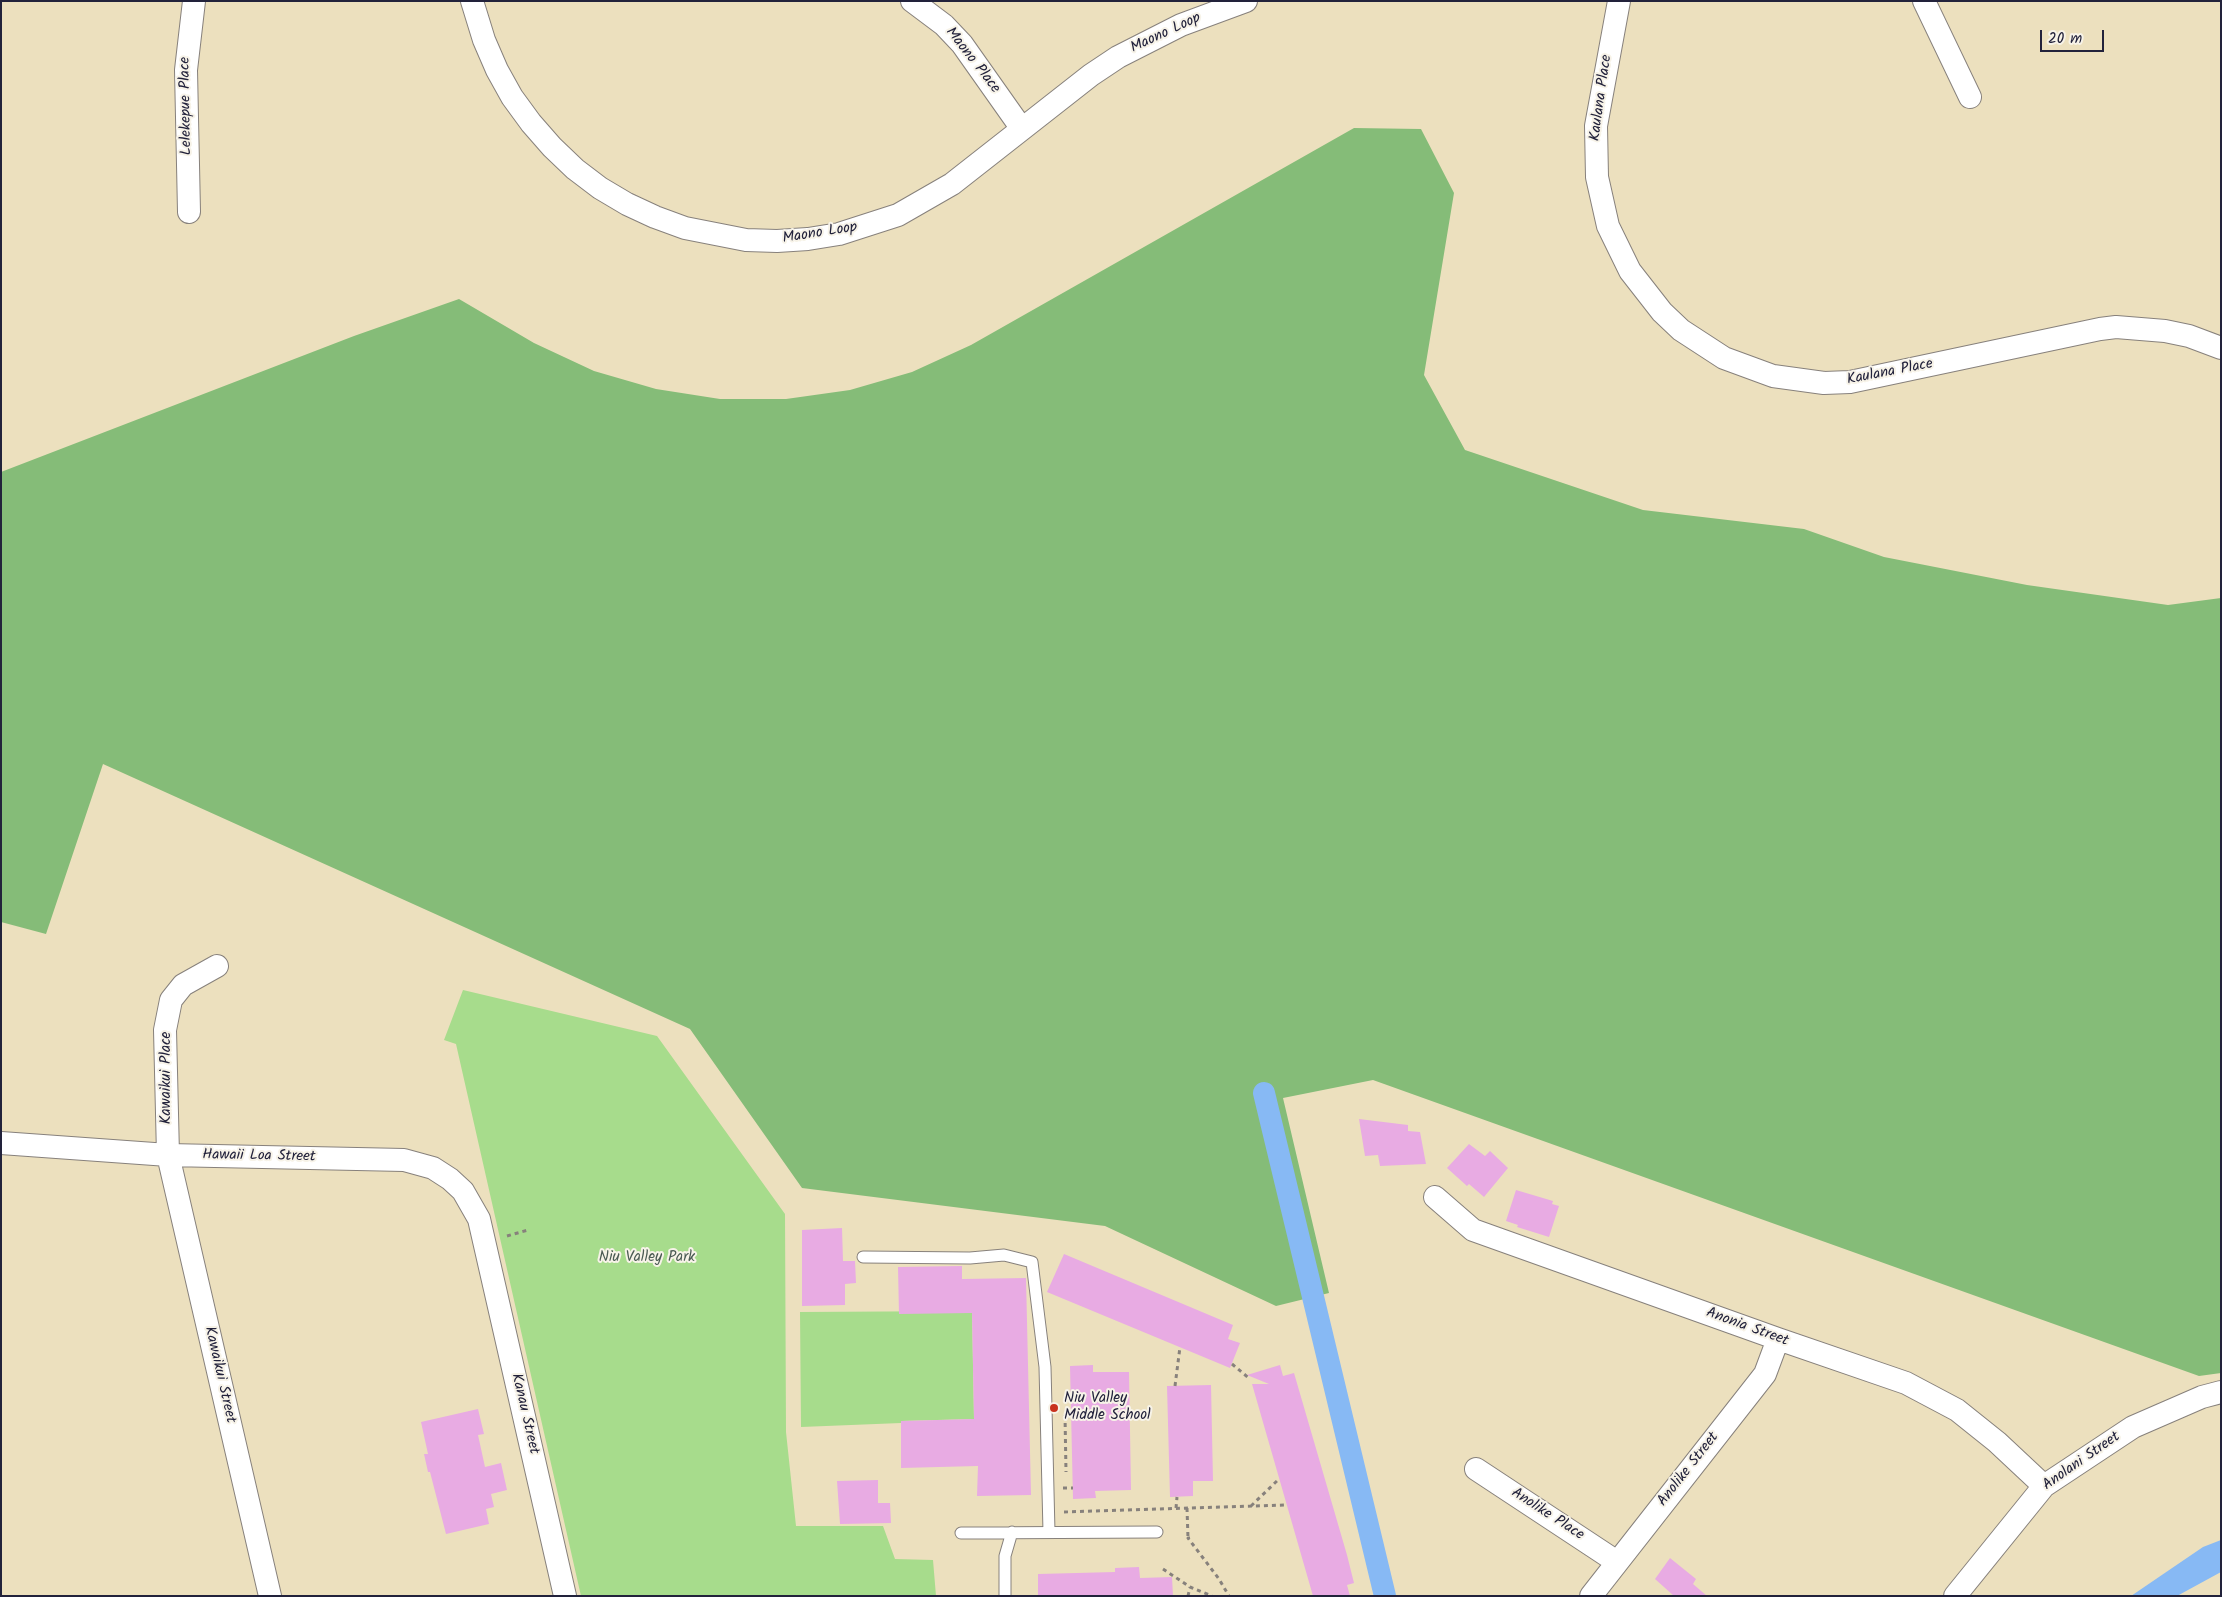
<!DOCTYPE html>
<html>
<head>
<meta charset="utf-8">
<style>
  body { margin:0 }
  #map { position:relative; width:2222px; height:1597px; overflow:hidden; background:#ece0be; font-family:Kalam,sans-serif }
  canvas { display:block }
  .frame { position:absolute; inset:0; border:2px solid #22223b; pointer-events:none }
  .scale { position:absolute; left:2040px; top:30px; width:64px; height:22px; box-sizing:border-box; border:2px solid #22223b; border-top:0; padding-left:6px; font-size:15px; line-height:18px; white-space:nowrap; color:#22223b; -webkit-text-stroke:4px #f7f3e8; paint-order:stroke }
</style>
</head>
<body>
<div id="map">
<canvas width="2222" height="1597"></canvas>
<div class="frame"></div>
<div class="scale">20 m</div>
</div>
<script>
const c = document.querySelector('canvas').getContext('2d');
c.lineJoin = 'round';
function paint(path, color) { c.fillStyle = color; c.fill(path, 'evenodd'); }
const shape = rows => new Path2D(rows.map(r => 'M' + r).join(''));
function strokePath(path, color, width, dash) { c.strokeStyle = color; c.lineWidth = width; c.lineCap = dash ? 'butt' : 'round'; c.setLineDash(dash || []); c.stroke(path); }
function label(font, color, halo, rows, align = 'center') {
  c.font = font + ' Kalam,sans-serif'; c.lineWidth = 4; c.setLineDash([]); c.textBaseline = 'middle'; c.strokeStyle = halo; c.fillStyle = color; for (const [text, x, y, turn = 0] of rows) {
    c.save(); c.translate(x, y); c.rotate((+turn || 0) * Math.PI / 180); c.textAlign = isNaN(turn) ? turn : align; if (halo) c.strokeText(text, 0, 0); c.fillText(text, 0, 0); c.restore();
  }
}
const green = shape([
  [463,990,657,1036,785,1214,786,1432,796,1526,883,1526,895,1559,933,1560,936,1596,581,1596,456,1044,444,1040],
  [972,1311,974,1419,901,1421,901,1423,801,1427,800,1312]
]);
const forest = shape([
  [1354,128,1421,129,1454,193,1424,375,1465,450,1643,510,1804,529,1884,557,2027,585,2168,605,2221,598,2221,1373,2199,1376,1373,1080,1283,1098,1329,1293,1276,1306,1105,1226,802,1188,690,1029,103,764,46,934,1,922,1,472,354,336,459,299,534,343,594,371,656,389,720,399,786,399,850,390,912,372,971,345]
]);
const water = shape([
  [2221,1540,2221,1572,2177,1596,2131,1596,2203,1547]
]);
const canal = shape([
  [1264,1093,1385,1596]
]);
const building = shape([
  [1359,1119,1408,1125,1408,1131,1420,1132,1426,1164,1380,1166,1378,1155,1365,1156],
  [1469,1144,1485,1156,1490,1151,1508,1168,1484,1197,1469,1184,1467,1186,1447,1168],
  [1516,1190,1553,1201,1552,1204,1559,1206,1549,1237,1517,1227,1518,1225,1506,1221],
  [842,1228,843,1261,855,1261,856,1283,845,1284,845,1305,802,1306,802,1230],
  [1064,1254,1233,1325,1228,1339,1240,1343,1230,1368,1047,1292],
  [962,1266,962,1279,1026,1278,1031,1495,977,1496,978,1466,901,1468,901,1421,974,1419,972,1313,899,1314,898,1267],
  [1093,1365,1093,1372,1129,1372,1131,1490,1095,1491,1096,1498,1073,1499,1070,1366],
  [1280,1365,1283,1376,1294,1373,1347,1555,1354,1583,1347,1585,1350,1596,1313,1596,1252,1384,1269,1384,1247,1375],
  [1211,1385,1213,1481,1193,1481,1193,1496,1170,1497,1167,1386],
  [478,1409,484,1434,478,1435,485,1467,501,1463,507,1490,491,1494,494,1507,486,1509,489,1524,446,1534,430,1472,428,1472,424,1454,428,1454,421,1422],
  [878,1480,878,1503,890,1503,891,1523,840,1524,837,1481],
  [1670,1558,1696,1579,1693,1584,1707,1596,1674,1596,1655,1579],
  [1139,1567,1140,1578,1172,1577,1173,1596,1038,1596,1038,1574,1115,1572,1115,1568]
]);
const path = shape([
  [507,1236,528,1230],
  [1232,1364,1250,1379],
  [1175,1386,1180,1347],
  [1065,1415,1066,1472],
  [1063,1488,1073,1488],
  [1251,1506,1279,1479],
  [1176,1508,1177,1497],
  [1187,1508,1188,1538],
  [1064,1512,1287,1505],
  [1190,1538,1188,1538,1219,1579,1229,1596],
  [1163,1569,1190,1587,1212,1596],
  [1188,1596,1190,1587]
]);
const lane = shape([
  [863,1257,970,1258,1004,1255,1032,1262,1045,1367,1049,1532],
  [961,1533,1157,1532],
  [1005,1596,1005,1556,1012,1532]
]);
const street = shape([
  [472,1,484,40,497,70,512,97,531,123,552,147,575,169,600,188,627,204,655,217,685,228,746,240,777,241,808,239,839,234,898,215,952,184,1091,75,1118,57,1181,25,1246,1],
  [912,1,944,25,962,44,1022,129],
  [1619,1,1596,126,1597,177,1608,226,1630,271,1662,312,1681,330,1724,358,1773,376,1824,383,1850,382,2100,329,2116,327,2165,331,2189,336,2221,348],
  [1924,1,1970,97],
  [189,212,186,70,194,1],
  [217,966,183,985,171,1000,165,1030,168,1155,270,1596],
  [1,1143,168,1155,404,1160,433,1168,450,1179,463,1191,479,1219,565,1596],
  [1435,1197,1473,1230,1778,1339,1906,1383,1957,1410,1997,1442,2044,1486],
  [1476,1469,1617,1562],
  [1591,1596,1765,1374,1778,1339],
  [1955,1596,2044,1486,2133,1427,2202,1397,2221,1392]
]);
const markers = [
  [1054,1408,5,"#c8321e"]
];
const streetNames = [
  ["Maono Loop",1166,34,-25],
  ["Maono Place",972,61,52],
  ["Kaulana Place",1602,98,-82],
  ["Lelekepue Place",187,106,-91],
  ["Maono Loop",820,234,-9],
  ["Kaulana Place",1890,373,-11],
  ["Kawaikui Place",167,1078,-90],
  ["Hawaii Loa Street",259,1157,1],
  ["Anonia Street",1747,1328,20],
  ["Kawaikui Street",219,1375,77],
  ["Kanau Street",524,1414,77],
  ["Anolani Street",2082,1462,-35],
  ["Anolike Street",1689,1470,-52],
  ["Anolike Place",1547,1515,33]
];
const parkNames = [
  ["Niu Valley Park",647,1258]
];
const poiNames = [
  ["Niu Valley",1064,1399],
  ["Middle School",1064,1416]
];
paint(green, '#a7dc8c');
paint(forest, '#85bc78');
paint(water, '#87b9f4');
strokePath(canal, '#87b9f4', 22);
paint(building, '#e8abe3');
strokePath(lane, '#87817c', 13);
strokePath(street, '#87817c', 24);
strokePath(path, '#87817c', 3, [4, 4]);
strokePath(lane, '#fff', 11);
strokePath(street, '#fff', 22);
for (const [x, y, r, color] of markers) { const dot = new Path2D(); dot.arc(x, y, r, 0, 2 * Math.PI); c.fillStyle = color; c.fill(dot); strokePath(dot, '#f7f3e8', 2); }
label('15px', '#22223b', '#f7f3e8', streetNames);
label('15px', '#4a5a53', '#f7f3e8', parkNames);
label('15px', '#22223b', '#f7f3e8', poiNames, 'left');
</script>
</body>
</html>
